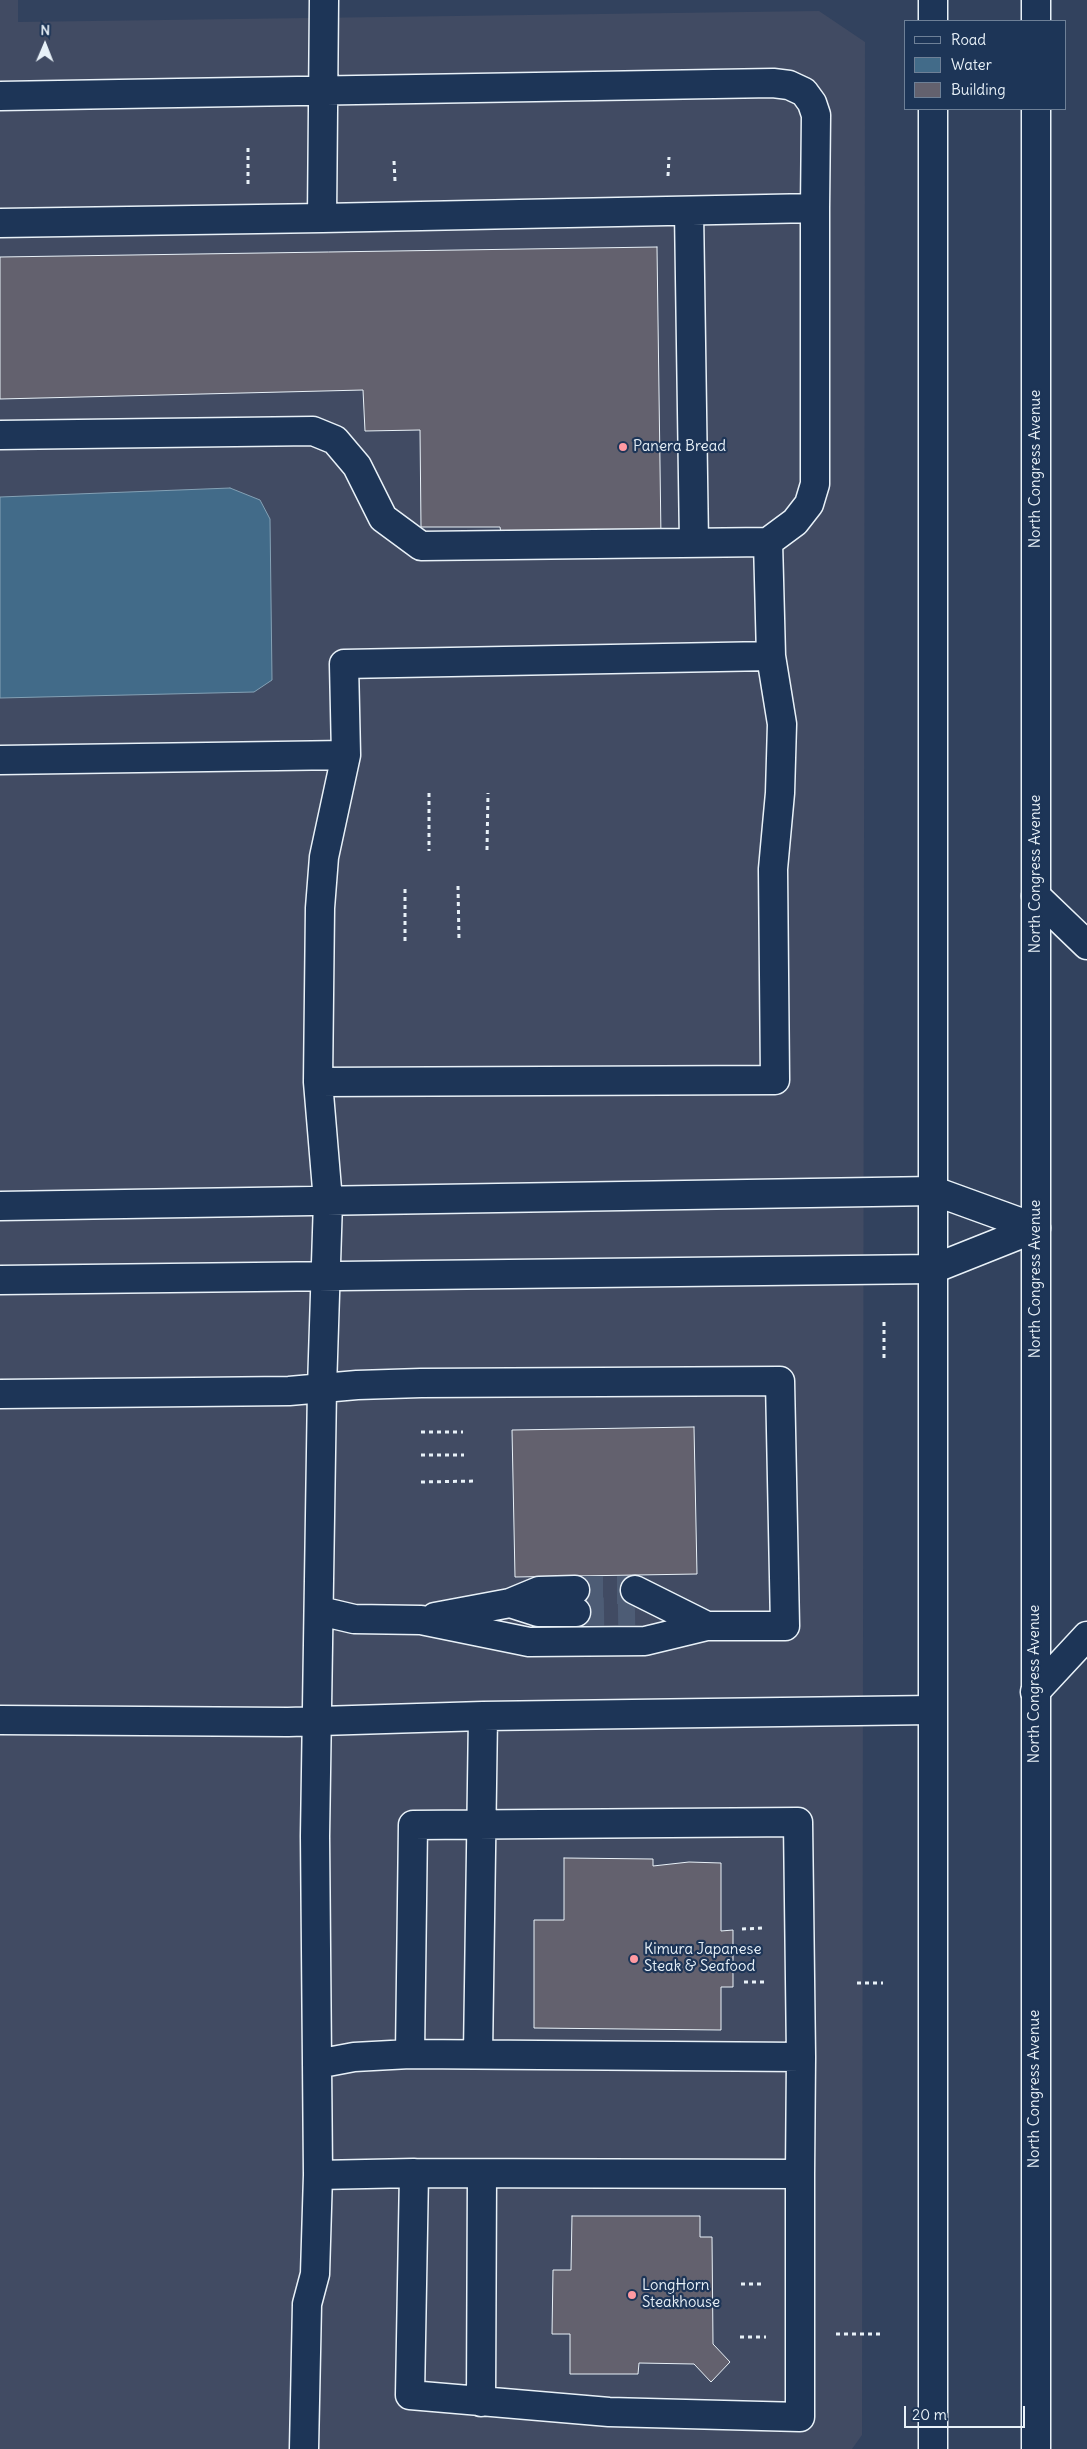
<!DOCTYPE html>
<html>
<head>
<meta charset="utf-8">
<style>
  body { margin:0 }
  #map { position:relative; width:1087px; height:2449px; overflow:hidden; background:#32425e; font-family:Delius,sans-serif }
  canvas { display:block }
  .legend { position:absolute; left:904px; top:20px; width:162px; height:90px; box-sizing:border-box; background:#1d3557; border:1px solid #6e8097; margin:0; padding:6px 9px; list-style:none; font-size:15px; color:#e8f1f8 }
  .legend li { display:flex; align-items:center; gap:10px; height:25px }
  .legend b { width:25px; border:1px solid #6e8097 }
  .north { position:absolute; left:20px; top:20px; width:50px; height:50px; -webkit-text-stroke:4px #1d3557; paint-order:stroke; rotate:1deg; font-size:14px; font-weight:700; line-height:20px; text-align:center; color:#e8f1f8 }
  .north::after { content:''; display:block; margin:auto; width:18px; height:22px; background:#e8f1f8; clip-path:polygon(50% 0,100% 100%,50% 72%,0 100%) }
  .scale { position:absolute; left:904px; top:2406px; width:121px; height:22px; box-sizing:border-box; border:2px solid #e8f1f8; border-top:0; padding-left:6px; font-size:15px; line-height:18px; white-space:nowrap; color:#e8f1f8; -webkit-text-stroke:4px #1d3557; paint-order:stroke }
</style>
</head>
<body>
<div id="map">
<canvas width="1087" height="2449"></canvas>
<ul class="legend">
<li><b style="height:6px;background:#1d3557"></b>Road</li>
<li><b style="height:14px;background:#426b89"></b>Water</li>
<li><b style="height:14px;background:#63616e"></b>Building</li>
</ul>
<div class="north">N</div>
<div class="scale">20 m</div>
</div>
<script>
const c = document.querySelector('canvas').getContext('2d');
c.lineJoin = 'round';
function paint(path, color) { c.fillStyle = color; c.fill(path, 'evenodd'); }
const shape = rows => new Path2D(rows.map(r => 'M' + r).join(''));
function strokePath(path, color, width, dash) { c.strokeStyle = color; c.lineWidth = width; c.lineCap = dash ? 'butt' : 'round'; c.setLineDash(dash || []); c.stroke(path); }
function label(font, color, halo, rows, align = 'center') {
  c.font = font + ' Delius,sans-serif'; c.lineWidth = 4.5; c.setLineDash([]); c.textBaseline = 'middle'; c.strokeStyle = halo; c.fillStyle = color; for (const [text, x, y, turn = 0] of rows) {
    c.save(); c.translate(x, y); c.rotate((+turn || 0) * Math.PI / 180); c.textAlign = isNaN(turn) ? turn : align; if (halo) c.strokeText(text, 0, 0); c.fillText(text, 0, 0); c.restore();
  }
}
const built = shape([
  [0,0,18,0,18,22,819,11,865,42,862,2435,852,2449,0,2449]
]);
const water = shape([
  [230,488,260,500,270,519,272,680,254,692,0,698,0,497,230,488]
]);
const building = shape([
  [657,247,661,538,502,540,500,527,421,527,420,430,365,431,363,390,0,399,0,257,657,247],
  [694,1427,697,1574,515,1577,512,1430,694,1427],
  [564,1858,653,1859,653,1866,689,1862,721,1863,721,1931,733,1930,733,1987,721,1987,721,2030,534,2028,534,1920,564,1920,564,1858],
  [572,2216,700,2216,700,2237,712,2237,713,2344,730,2362,711,2382,694,2364,639,2363,638,2374,570,2374,570,2334,552,2334,553,2270,571,2270,572,2216]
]);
const minorTunnel = shape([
  [575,1590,635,1590],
  [576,1612,635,1611]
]);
const path = shape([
  [248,148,248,185],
  [394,161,395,181],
  [668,176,669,157],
  [429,793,429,851],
  [487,850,488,793],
  [458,886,459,940],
  [405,941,405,888],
  [884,1358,884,1318],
  [421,1432,463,1432],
  [421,1455,464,1455],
  [421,1482,477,1481],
  [742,1929,764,1928],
  [744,1982,765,1982],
  [857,1983,883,1983],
  [741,2284,765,2284],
  [836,2334,883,2334],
  [740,2337,766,2337]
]);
const minor = shape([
  [324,0,322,218,815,208,815,484,809,504,795,522,768,542,771,656,782,724,780,793,773,869,775,1080,318,1082,320,908,324,857,346,755,344,664,771,656],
  [0,96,773,83,789,85,804,92,812,103,816,115,815,208],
  [689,211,694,543],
  [0,223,322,218],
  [0,435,313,431,335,440,357,466,383,518,421,546,768,542],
  [0,760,346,755],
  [1036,896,1087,945],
  [0,1206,934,1191,1036,1228],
  [0,1280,933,1269,1036,1228],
  [0,1394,289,1391,357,1385,421,1383,780,1381,785,1626,707,1626,645,1641,529,1642,421,1620,354,1619,320,1611],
  [635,1590,707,1626],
  [510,1603,538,1612,576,1612],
  [435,1617,510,1603,539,1591,575,1590],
  [1035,1692,1087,1636],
  [0,1720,288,1722,483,1716,932,1710],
  [478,2054,483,1716],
  [317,2064,354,2057,410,2054,801,2057,798,1822,413,1825,410,2054],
  [800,2174,801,2057],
  [318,2175,414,2173,800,2174,800,2417,609,2412,410,2395,414,2173],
  [481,2402,482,2174],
  [304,2449,307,2304,315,2274,318,2175,315,1836,322,1388,328,1201,318,1082]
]);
const major = shape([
  [1036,0,1036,21],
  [933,21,933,0],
  [1036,109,1036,2449],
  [933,2449,933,109]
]);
const markers = [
  [623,447,5,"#ff9aa2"],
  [634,1959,5,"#ff9aa2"],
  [632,2295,5,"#ff9aa2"]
];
const poiNames = [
  ["Panera Bread",633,447],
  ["Kimura Japanese",644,1950],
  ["Steak & Seafood",644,1967],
  ["LongHorn",642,2286],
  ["Steakhouse",642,2303]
];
const streetNames = [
  ["North Congress Avenue",1036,469,-90],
  ["North Congress Avenue",1036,874,-90],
  ["North Congress Avenue",1036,1279,-90],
  ["North Congress Avenue",1035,1684,-90],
  ["North Congress Avenue",1035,2089,-90]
];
paint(built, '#414b63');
paint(water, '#426b89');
strokePath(water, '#84a1b5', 1);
paint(building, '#63616e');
strokePath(building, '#e8f1f8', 1);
strokePath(minorTunnel, '#4d5c75', 28, [28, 14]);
strokePath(minor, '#e8f1f8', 31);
strokePath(major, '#e8f1f8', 31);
strokePath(path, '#e8f1f8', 3, [4, 4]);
strokePath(minor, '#1d3557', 28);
strokePath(major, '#1d3557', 28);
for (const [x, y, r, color] of markers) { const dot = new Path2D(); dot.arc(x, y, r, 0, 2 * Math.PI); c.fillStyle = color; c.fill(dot); strokePath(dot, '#1d3557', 2); }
label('15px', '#e8f1f8', '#1d3557', poiNames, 'left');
label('15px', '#e8f1f8', '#1d3557', streetNames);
</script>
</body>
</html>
